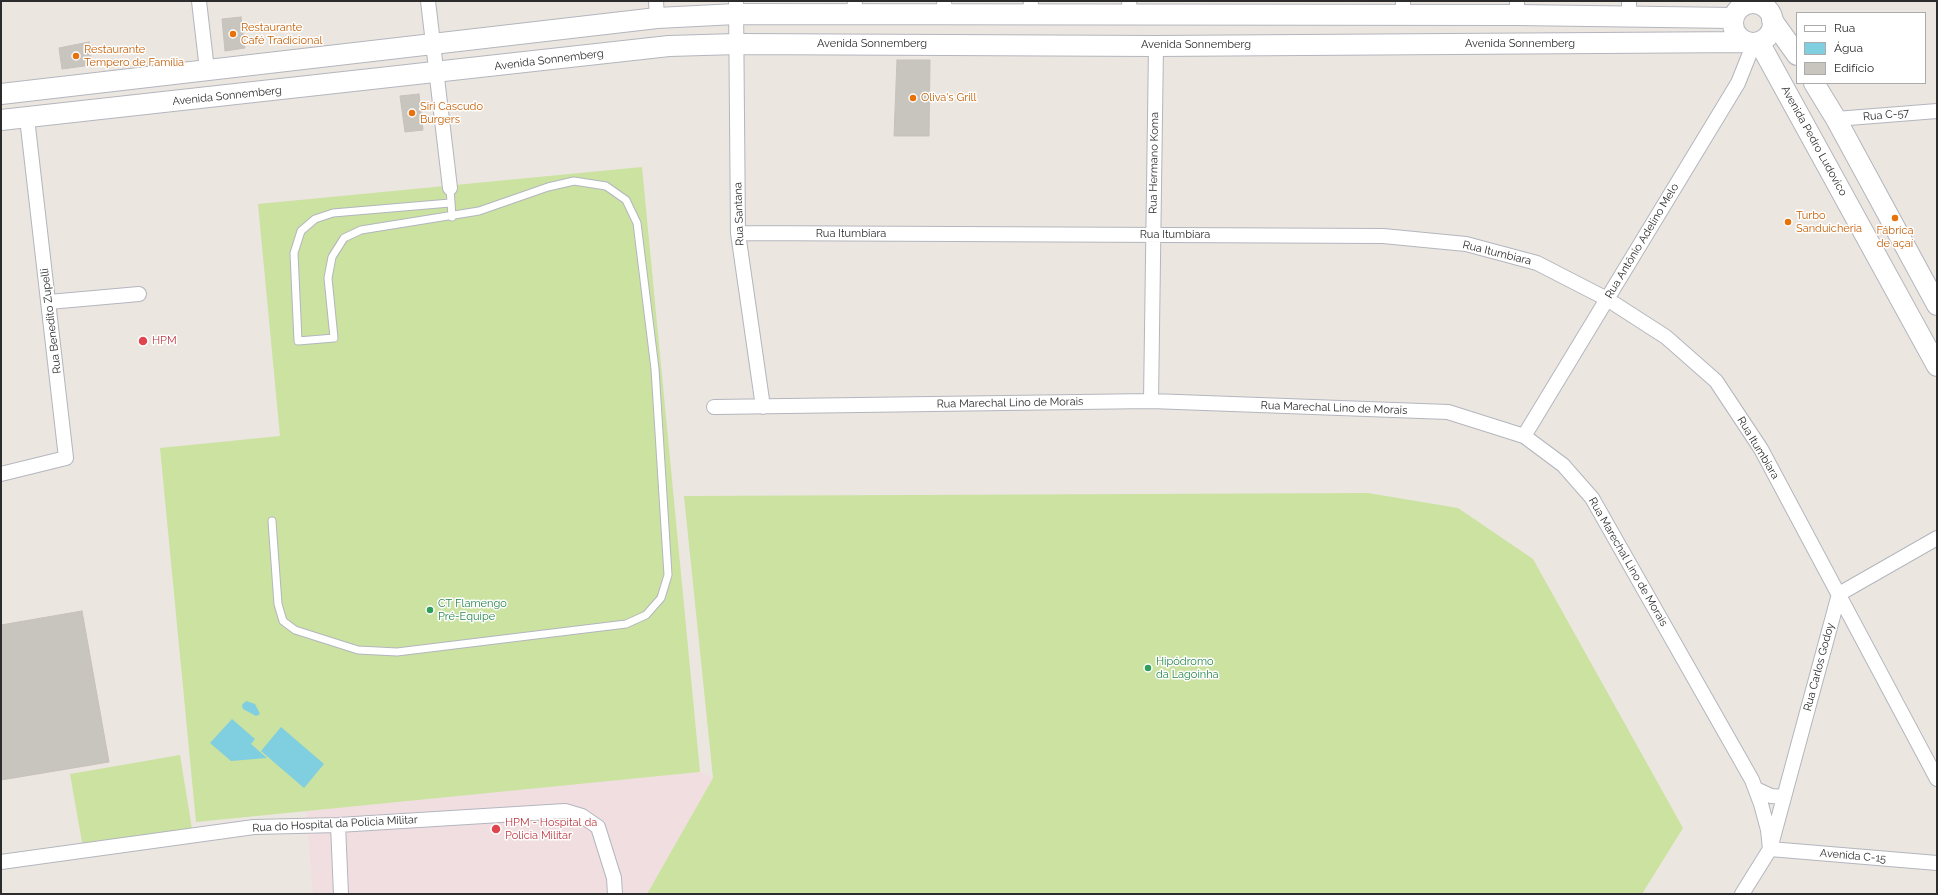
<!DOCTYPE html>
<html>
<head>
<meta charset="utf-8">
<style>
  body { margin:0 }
  #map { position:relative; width:1938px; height:895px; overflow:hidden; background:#ece6e0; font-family:Raleway,sans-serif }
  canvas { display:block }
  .frame { position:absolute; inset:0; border:2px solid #2c2c2c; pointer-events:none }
  .legend { position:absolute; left:1796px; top:12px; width:130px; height:72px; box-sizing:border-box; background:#fff; border:1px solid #ababab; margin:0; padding:5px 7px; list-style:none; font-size:12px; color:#2c2c2c }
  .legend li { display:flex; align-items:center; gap:8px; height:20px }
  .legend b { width:20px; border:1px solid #ababab }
</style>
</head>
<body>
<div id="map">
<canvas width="1938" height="895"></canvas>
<div class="frame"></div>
<ul class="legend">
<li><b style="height:5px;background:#fff"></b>Rua</li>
<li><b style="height:11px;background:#7fcfe1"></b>Água</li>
<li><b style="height:11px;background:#c8c4be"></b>Edifício</li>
</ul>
</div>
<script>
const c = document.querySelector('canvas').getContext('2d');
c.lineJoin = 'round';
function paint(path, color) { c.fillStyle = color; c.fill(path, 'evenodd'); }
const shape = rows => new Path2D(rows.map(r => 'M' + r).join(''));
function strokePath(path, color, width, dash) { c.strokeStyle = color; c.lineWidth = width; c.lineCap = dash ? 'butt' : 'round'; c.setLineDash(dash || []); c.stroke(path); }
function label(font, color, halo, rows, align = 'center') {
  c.font = font + ' Raleway,sans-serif'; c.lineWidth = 3; c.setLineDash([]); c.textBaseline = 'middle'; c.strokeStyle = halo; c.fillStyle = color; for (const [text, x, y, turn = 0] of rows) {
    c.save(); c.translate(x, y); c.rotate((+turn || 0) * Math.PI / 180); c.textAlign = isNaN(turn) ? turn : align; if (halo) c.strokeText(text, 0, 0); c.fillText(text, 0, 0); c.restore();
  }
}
const medical = shape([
  [699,772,713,778,647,894,313,894,306,811]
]);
const pitch = shape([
  [642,167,700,772,196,822,160,448,280,436,258,204],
  [1368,493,1458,508,1533,559,1683,828,1642,894,647,894,713,778,684,496],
  [180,755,192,829,83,848,70,774]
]);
const water = shape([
  [246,701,255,704,260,714,256,716,243,709,242,705],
  [232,719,255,739,251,744,267,758,231,761,210,743],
  [281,727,324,764,304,788,261,751]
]);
const building = shape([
  [241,17,245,48,225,51,222,19,241,17],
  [89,42,92,65,62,69,59,48,89,42],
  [897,60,930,60,929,136,894,136,897,60],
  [419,94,423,130,405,132,400,96,419,94],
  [82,611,109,762,1,780,1,625,82,611]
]);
const lane = shape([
  [450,188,452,217],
  [272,521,278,604,283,621,295,630,358,650,397,652,626,624,646,615,661,598,668,575,655,369,637,223,626,200,606,186,574,181,548,187,479,211,361,230,344,238,332,257,328,278,334,338,298,341,294,253,301,231,315,219,333,213,450,203]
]);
const street = shape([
  [199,1,207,70],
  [428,1,450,188],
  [656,1,657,18],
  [736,1,738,233,763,407],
  [944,1,945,13],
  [1129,1,1130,14],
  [854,13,855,1],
  [1030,14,1031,1],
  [1403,15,1403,1],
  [1517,15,1517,1],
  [1629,16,1629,1],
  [1836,119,1937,111],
  [738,233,1383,236,1466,244,1537,263,1607,299,1666,337,1716,381,1761,449,1937,779],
  [49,302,139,294],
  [1151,401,1156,46],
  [714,407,1151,401,1448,412,1524,436,1563,465,1592,498,1752,780,1761,804,1768,830,1770,849],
  [1524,436,1738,83,1754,43],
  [1,474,66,458,27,118],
  [1756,789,1771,796,1784,797],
  [338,825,341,894],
  [1770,849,1937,863],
  [1,862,254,827,338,825,565,811,582,816,598,827,614,878,615,894],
  [1742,894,1770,849,1839,594,1937,538]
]);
const secondary = shape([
  '1733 23a20 20 0 1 1 40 0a20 20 0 1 1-40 0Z',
  [1772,20,1797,55],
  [1759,42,1937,366],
  [1814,83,1836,119,1937,305],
  [1,94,657,18,736,14,1517,15,1733,18],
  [1,120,669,46,737,44,1156,46,1747,42]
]);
const markers = [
  [233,34,4,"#e8710a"],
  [76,56,4,"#e8710a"],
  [913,98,4,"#e8710a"],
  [412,113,4,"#e8710a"],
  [1895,218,4,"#e8710a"],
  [1788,222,4,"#e8710a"],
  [143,341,5,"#e0444e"],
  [430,610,4,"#2e9e5b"],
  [1148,668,4,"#2e9e5b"],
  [496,829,5,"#e0444e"]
];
const foodNames = [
  ["Restaurante",241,28],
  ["Café Tradicional",241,41],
  ["Restaurante",84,50],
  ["Tempero de Família",84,63],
  ["Oliva's Grill",921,98],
  ["Siri Cascudo",420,107],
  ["Burgers",420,120],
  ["Turbo",1796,216],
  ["Sanduicheria",1796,229],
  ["Fábrica",1895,231,"center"],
  ["de açaí",1895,244,"center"]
];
const streetNames = [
  ["Avenida Sonnemberg",872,44],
  ["Avenida Sonnemberg",1520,44],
  ["Avenida Sonnemberg",1196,45],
  ["Avenida Sonnemberg",549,60,-7],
  ["Avenida Sonnemberg",227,96,-6],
  ["Rua C-57",1886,115,-5],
  ["Avenida Pedro Ludovico",1814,141,61],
  ["Rua Hermano Koma",1154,163,-89],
  ["Rua Santana",739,214,-92],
  ["Rua Itumbiara",851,234],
  ["Rua Itumbiara",1175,235],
  ["Rua Antônio Adelino Melo",1642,241,-59],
  ["Rua Itumbiara",1497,253,14],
  ["Rua Benedito Zupelli",51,321,-97],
  ["Rua Marechal Lino de Morais",1010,403,-1],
  ["Rua Marechal Lino de Morais",1334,408,2],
  ["Rua Itumbiara",1758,448,59],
  ["Rua Marechal Lino de Morais",1628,562,60],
  ["Rua Carlos Godoy",1819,667,-75],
  ["Rua do Hospital da Policia Militar",335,824,-3],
  ["Avenida C-15",1853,856,5]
];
const healthNames = [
  ["HPM",152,341],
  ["HPM - Hospital da",505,823],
  ["Policia Militar",505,836]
];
const leisureNames = [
  ["CT Flamengo",438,604],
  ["Pré-Equipe",438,617],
  ["Hipódromo",1156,662],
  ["da Lagoinha",1156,675]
];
paint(medical, '#f1dee1');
paint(pitch, '#cbe2a0');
paint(water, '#7fcfe1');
paint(building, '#c8c4be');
strokePath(building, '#c7c1ba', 1);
strokePath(lane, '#b3b6be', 9);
strokePath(street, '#b3b6be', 16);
strokePath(secondary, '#b3b6be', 22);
strokePath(lane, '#fff', 7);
strokePath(street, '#fff', 14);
strokePath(secondary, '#fff', 20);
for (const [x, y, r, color] of markers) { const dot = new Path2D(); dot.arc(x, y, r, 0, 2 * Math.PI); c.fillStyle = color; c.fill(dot); strokePath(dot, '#fff', 1.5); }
label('11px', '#c56008', '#fff', foodNames, 'left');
label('11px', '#2c2c2c', '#fff', streetNames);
label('11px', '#be3a42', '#fff', healthNames, 'left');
label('11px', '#27864d', '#fff', leisureNames, 'left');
</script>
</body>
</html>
